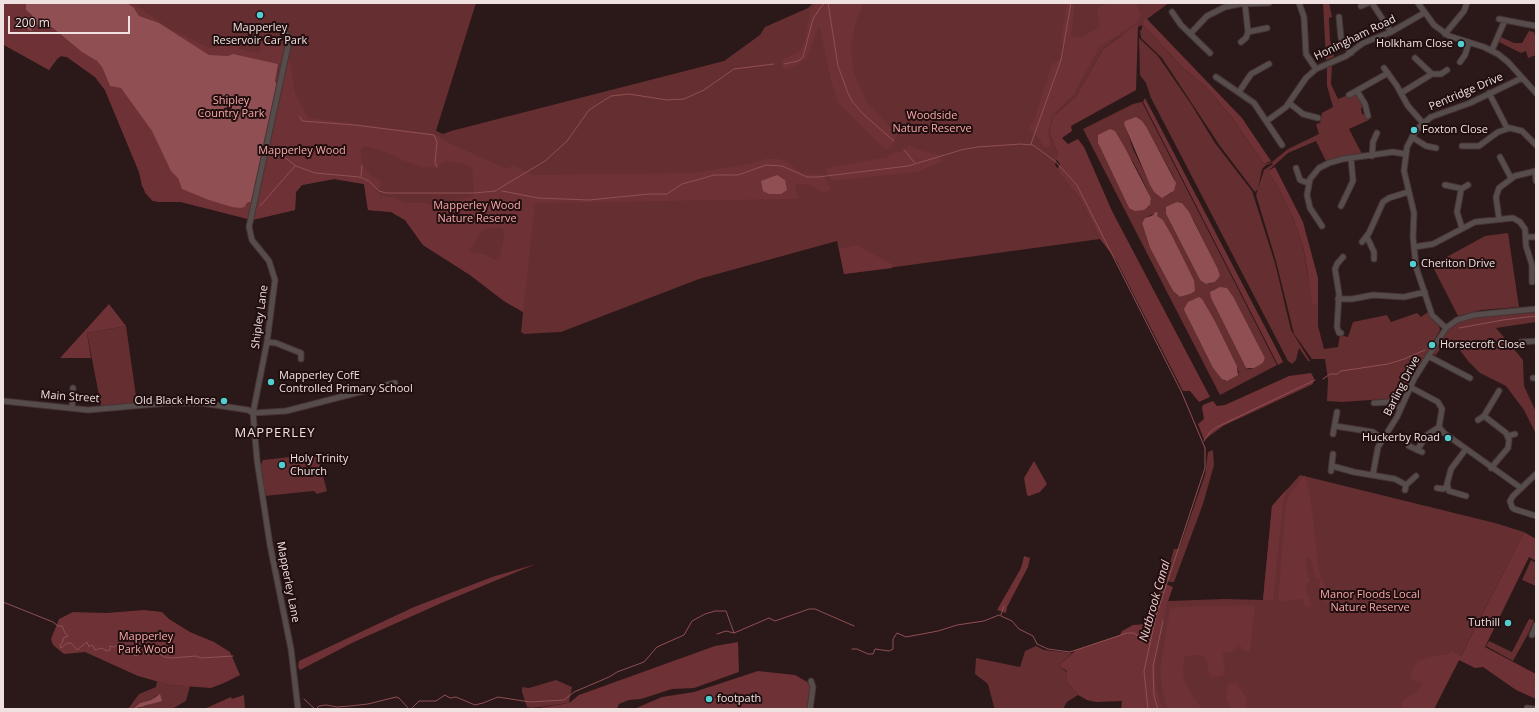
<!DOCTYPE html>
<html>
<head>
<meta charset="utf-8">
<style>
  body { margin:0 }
  #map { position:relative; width:1539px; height:712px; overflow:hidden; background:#2b1818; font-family:"Open Sans",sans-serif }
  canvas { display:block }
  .frame { position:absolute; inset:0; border:4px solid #f0e1e1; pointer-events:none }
  .scale { position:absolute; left:8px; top:16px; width:122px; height:18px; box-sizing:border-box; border:2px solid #f0e1e1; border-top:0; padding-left:5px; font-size:12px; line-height:14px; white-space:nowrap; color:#f0e1e1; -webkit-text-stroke:3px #210e0f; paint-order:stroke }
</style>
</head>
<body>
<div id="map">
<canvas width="1539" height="712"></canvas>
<div class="frame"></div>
<div class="scale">200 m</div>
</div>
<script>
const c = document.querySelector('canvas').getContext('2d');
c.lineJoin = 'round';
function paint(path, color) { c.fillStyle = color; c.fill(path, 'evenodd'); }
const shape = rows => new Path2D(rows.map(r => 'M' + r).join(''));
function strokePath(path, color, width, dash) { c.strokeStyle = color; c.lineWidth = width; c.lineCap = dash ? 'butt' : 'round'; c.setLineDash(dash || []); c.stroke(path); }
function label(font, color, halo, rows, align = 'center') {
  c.font = font + ' "Open Sans",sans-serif'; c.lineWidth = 4; c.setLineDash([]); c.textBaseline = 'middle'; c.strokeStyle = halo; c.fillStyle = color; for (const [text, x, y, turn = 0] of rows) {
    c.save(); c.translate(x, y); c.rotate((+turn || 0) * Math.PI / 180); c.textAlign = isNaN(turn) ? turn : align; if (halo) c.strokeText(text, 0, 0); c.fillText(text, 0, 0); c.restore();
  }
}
const green = shape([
  [3,3,476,3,436,131,443,134,451,131,724,61,760,35,765,27,808,8,813,3,1169,3,1147,19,1151,24,1143,25,1183,68,1206,87,1232,118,1264,164,1272,162,1288,149,1319,134,1316,124,1320,123,1322,113,1333,107,1327,86,1327,66,1332,64,1331,84,1338,99,1348,95,1357,95,1363,105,1361,109,1362,114,1366,115,1369,120,1349,129,1362,154,1326,161,1316,141,1288,153,1268,171,1281,193,1293,218,1303,246,1310,287,1312,303,1318,304,1318,326,1324,349,1338,347,1340,335,1348,337,1353,322,1387,315,1391,322,1417,313,1421,317,1428,312,1439,325,1440,330,1399,403,1385,399,1342,402,1327,401,1328,380,1325,359,1312,359,1294,334,1276,261,1256,195,1264,170,1273,164,1272,163,1266,165,1262,169,1258,189,1255,192,1220,146,1162,58,1141,38,1140,31,1142,29,1142,25,1119,37,1103,49,1076,96,1056,114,1051,125,1051,137,1058,155,1055,165,1080,199,1100,239,844,274,837,241,699,279,561,332,524,334,521,332,523,312,504,301,470,275,423,245,405,220,391,212,368,210,364,184,334,179,302,185,296,192,295,210,252,220,181,202,153,201,145,193,139,172,105,90,95,77,67,57,61,56,57,59,49,70,4,45,3,47],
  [1323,3,1329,3,1332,17,1329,18,1329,20,1330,40,1334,57,1326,60],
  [1529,31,1534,32,1536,40,1536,55,1528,58,1526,51,1521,53,1499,42,1501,37,1514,43,1522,43],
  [1139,38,1158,56,1191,104,1215,143,1252,191,1275,263,1291,330,1310,361,1308,361,1299,348,1296,360,1292,364,1288,361,1151,98,1146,83,1140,75],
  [1142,102,1277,365,1220,395,1083,129,1133,104],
  [1125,125,1147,128,1175,180,1174,191,1170,194,1163,197,1154,192,1133,149],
  [1108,130,1133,162,1143,181,1151,198,1149,207,1129,208,1098,143,1098,137],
  [1181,202,1194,221,1218,269,1220,276,1215,282,1208,284,1200,280,1166,214,1166,211],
  [1151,215,1163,220,1194,280,1194,287,1190,294,1180,297,1173,291,1150,248,1142,223,1145,218],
  [1215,289,1234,298,1265,358,1263,363,1250,369,1246,368,1211,298,1212,292],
  [1198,299,1204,303,1215,321,1237,366,1239,373,1225,381,1213,368,1185,312,1194,300],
  [1508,233,1519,307,1481,310,1458,316,1432,265,1485,236],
  [1536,311,1536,322,1496,328,1523,360,1524,386,1536,412,1536,434,1524,410,1506,386,1480,373,1468,361,1452,339,1441,348,1435,356,1433,351,1447,330,1461,321,1476,316],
  [126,326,137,403,101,406,87,333],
  [1213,450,1214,465,1203,504,1174,582,1169,582,1165,579,1174,549,1179,549,1205,475,1208,452],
  [317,454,327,491,317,494,314,491,264,496,260,466,263,460],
  [1300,475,1495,523,1524,532,1434,709,1159,709,1155,695,1153,663,1160,624,1168,601,1224,599,1263,600,1272,506],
  [1531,560,1536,563,1536,586,1522,580],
  [1529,619,1534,620,1528,634,1513,661,1486,646,1489,641,1512,652],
  [1036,646,1044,650,1072,653,1058,666,1067,672,1066,681,1078,695,1067,702,1063,709,996,709,994,707,988,684,975,674,976,658,1020,667,1025,651],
  [556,680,572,687,569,703,532,708,527,707,522,692,522,687,529,688],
  [157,681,170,685,190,686,186,701,172,709,138,709,141,706,146,706,157,701,157,695,151,700,140,703,133,709,128,709,139,694,156,687]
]);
const forest = shape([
  [3,3,26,3,26,10,32,15,31,23,27,30,36,25,45,24,53,28,82,52,97,61,102,67,108,85,121,88,152,131,171,170,178,178,182,189,245,205,248,202,252,202,248,219,181,202,159,202,153,201,150,198,142,186,139,172,105,90,95,77,67,57,61,56,57,59,49,70,4,45,3,47],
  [127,3,133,3,169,28,210,48,217,48,222,34,238,40,239,49,260,53,261,39,265,31,285,46,281,64,254,60,233,54,228,56,209,55,159,23,139,16,136,10],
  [817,3,864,3,857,18,851,44,853,70,866,101,897,135,892,146,886,150,838,103,831,81,820,27,818,27,807,58,794,67,784,69,780,61,800,51,804,44,810,15,809,11],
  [1067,3,1075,3,1071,36,1080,38,1100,27,1097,9,1106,3,1136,3,1141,16,1136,23,1100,46,1074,94,1052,115,1048,133,1051,146,1047,147,1042,146,1040,139,1029,128,1034,120,1052,64,1062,58,1065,48,1061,40],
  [1144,19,1147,19,1242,118,1271,161,1264,164,1232,118,1206,87,1183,68,1143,25],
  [1136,25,1138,26,1136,90,1071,126,1072,131,1062,138,1068,144,1078,139,1084,147,1112,211,1210,397,1199,402,1190,391,1183,391,1116,260,1100,239,1080,199,1057,169,1060,164,1056,159,1058,155,1051,137,1051,125,1054,116,1076,96,1103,49],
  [287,54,289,55,295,93,308,118,429,133,438,136,447,142,507,169,513,165,533,175,694,173,750,164,765,159,779,159,786,161,803,174,824,174,831,190,823,193,808,184,795,185,798,199,535,203,523,312,504,301,470,275,423,245,405,220,391,212,368,210,364,184,334,179,302,185,296,192,295,210,252,220],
  [365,146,386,152,402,160,422,167,436,168,445,161,465,164,472,168,474,195,457,201,451,206,448,203,445,203,438,207,425,203,405,203,393,197,383,197,380,199,380,195,376,191,381,187,380,181,371,176,361,164,362,157,360,150],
  [501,228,504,232,504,238,499,258,494,260,485,254,472,253,470,251,480,232,487,229],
  [1145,98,1275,346,1283,362,1278,365,1143,102],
  [910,145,916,149,939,155,942,162,916,172,831,181,826,168,888,157,887,155,902,151],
  [1275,167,1303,222,1318,278,1318,304,1312,304,1307,268,1303,246,1293,218,1281,193,1268,171],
  [856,245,892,264,892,268,844,274,839,249],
  [109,304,126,326,87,333,91,358,60,358],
  [1311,373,1314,378,1313,384,1223,426,1204,440,1198,424,1204,419,1202,408,1203,405,1213,401,1217,406,1225,405,1289,376],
  [1034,461,1047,484,1040,492,1029,496,1027,495,1024,478],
  [1304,476,1305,476,1311,502,1319,571,1328,596,1327,604,1318,592,1320,580,1316,578,1310,557,1306,559,1306,568,1310,581,1305,585,1312,608,1305,605,1302,599,1278,602,1286,502,1290,494],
  [1286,490,1287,490,1283,501,1273,601,1263,600,1272,506],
  [1524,532,1536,539,1536,561,1529,557,1485,647,1536,674,1536,699,1516,690,1483,667,1475,668,1459,660,1434,709,1405,709,1401,705,1407,697,1416,693,1423,684,1411,679,1411,671,1418,661,1439,655,1448,655,1451,651,1461,656],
  [1024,556,1030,558,1028,567,1007,607,1006,613,997,610,1021,568],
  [536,564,446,601,354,642,300,670,298,667,299,661,414,607,492,577],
  [1163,583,1173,587,1167,604,1155,658,1155,682,1162,709,1121,709,1122,701,1096,702,1087,700,1078,695,1066,681,1067,671,1058,666,1076,650,1120,635,1122,631,1133,625,1146,624],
  [1255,605,1250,651,1243,650,1240,645,1231,652,1223,653,1225,672,1222,676,1212,677,1209,674,1207,660,1201,655,1185,656,1183,666,1184,679,1189,691,1198,704,1205,709,1167,709,1161,684,1160,669,1170,609,1177,607],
  [144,610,162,612,169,619,190,632,214,642,230,652,240,675,224,683,211,688,170,685,138,676,85,652,64,654,53,645,51,639,59,619,73,612,107,613],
  [738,642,739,672,694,688,672,689,641,699,629,700,619,704,617,709,532,709,569,703,579,695,715,646],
  [758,671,795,675,809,683,812,687,809,709,634,709,662,697,694,692],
  [1230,683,1237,684,1245,695,1248,709,1231,709,1226,699,1227,687],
  [244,695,245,709,204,709,231,697,232,699]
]);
const water = shape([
  [26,3,127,3,134,8,139,16,159,23,209,55,228,56,233,54,278,64,275,81,277,85,252,202,248,202,245,205,246,206,241,208,232,207,209,200,182,189,178,178,171,171,152,131,121,88,110,86,102,67,97,61,82,52,53,28,45,24,39,24,34,26,31,31,27,29,31,23,32,15,26,10],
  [1136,117,1142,121,1147,128,1176,183,1174,191,1162,198,1154,192,1150,185,1124,124,1125,121],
  [1110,129,1115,131,1125,148,1151,198,1150,205,1144,210,1135,211,1129,208,1098,143,1098,135],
  [777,175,785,180,787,190,781,194,769,194,763,191,761,181],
  [1177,202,1182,203,1189,212,1218,269,1220,276,1215,282,1206,284,1200,280,1166,214,1166,207],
  [1155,212,1158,213,1157,216,1163,220,1171,234,1194,280,1195,291,1190,294,1180,297,1173,291,1150,248,1142,223,1145,218,1154,215],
  [1220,287,1227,288,1234,298,1265,358,1263,363,1254,368,1246,368,1211,298,1210,292],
  [1199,297,1202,299,1215,321,1237,366,1238,375,1227,381,1222,379,1213,368,1185,312,1184,309,1188,302],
  [160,694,162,701,133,709,140,703,151,700]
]);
const stream = shape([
  [828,3,838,66,848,93,852,101,863,114,894,141],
  [784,64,798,61,803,57,813,19,820,8,825,3],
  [300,117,302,121,355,125,434,135,437,142,435,163,437,167],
  [1031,144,1061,60,1071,3],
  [904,150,915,163],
  [283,156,296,166,315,173,360,177,369,181,379,191,386,193,474,193,496,191],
  [361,176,362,165],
  [495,191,545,161,567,141,589,110,611,96,629,94,667,100,684,99,704,90,734,69,774,64],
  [502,191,538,198,589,200,649,194,667,194,682,184,697,180,714,175,738,175,766,165,782,166,807,177,818,177,908,166,961,150,977,147,1021,144,1033,145,1056,162,1077,185,1181,391,1205,448,1205,468,1156,616,1144,671,1148,709],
  [260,206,295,166],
  [1459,328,1503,320,1536,316],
  [1323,379,1330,374,1337,374,1341,371,1388,364,1404,359,1425,350],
  [1204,441,1210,432,1217,427,1315,380],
  [3,602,53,622,58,626,62,626,65,633,68,636,63,638,63,642,60,645,61,648,67,643,71,643,77,650,87,642,89,647,91,645,93,646,95,650,102,648,107,651,110,650,110,646,114,647,121,643,127,646,128,650,135,656,142,653,149,655,154,650,164,657,172,658,196,656,201,658,233,656],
  [1001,615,1004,606],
  [717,634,726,631,734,633,769,618,775,621,809,609,815,609,854,626],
  [852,649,857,649,868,654,873,654,875,649,889,651,893,649,893,639,897,633,906,637,938,631,957,625,984,621,999,615,1012,621,1019,629,1033,636,1037,644,1048,649,1070,652,1127,633,1134,633,1150,644],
  [304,699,315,709],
  [316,709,319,706,326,705,337,707,350,706,368,704,396,697,399,698,409,709],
  [411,709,419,701,436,701,445,695,450,698,456,697,475,705,483,703,498,697,530,702,564,700,574,692,609,677,617,672,644,662,657,647,684,635,692,621,705,614,715,611,726,611,734,633],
  [1158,709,1154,696,1153,667,1163,621]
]);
const minor = shape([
  [1299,3,1304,17,1306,54,1316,69],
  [1372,3,1391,32],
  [1418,3,1434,25,1449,36,1484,47,1498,54,1508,62,1536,93],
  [1361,6,1368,3],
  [1172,12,1181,25,1210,53],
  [1339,17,1341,38,1351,53],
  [1499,19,1536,26],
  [280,26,287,35,288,46,249,227,252,240,269,261,275,280,267,342,253,413,257,460,270,545,291,649,298,709],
  [1248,32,1267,28],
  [1190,34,1207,16,1225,7,1239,4,1269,3],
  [1445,34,1464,11,1467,3],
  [1241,42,1246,38,1248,32,1245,4],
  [1492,50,1505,20],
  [1460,62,1465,55,1469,42],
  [1384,68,1397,86,1408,106,1423,123],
  [1432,74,1441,74,1447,70],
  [1216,77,1254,103,1282,145],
  [1357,91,1365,104,1368,116],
  [1239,92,1251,74,1269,64],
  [1401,93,1432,74,1415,58],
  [1489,93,1507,128],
  [1349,95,1388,73],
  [1289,103,1303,114,1318,118],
  [1267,121,1286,107,1306,78,1316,69,1346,56,1363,43,1391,32,1424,13],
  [1412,137,1426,146,1436,148],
  [1462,146,1479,146,1498,132,1510,128,1522,131,1536,145],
  [1372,156,1373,142,1377,133],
  [1500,157,1511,178],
  [1296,168,1300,180,1308,183],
  [1535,171,1536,181],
  [1445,185,1459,188,1461,190,1457,212,1462,228],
  [1461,189,1468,185],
  [1341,206,1353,181,1351,158],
  [1499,219,1496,197,1499,188,1515,176,1536,171],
  [1322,226,1310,208,1307,195,1310,179,1319,168,1329,163,1343,159,1393,152,1405,154],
  [1367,237,1374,252,1374,259],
  [1526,237,1536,237],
  [1362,242,1369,233,1383,202,1389,198,1408,192],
  [1414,247,1433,244,1475,222,1513,218,1520,222,1525,229,1526,246,1532,265,1532,282],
  [1338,299,1352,299,1373,295,1404,297,1425,292],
  [1446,328,1432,315,1416,267,1413,237,1414,213,1404,171,1407,147,1416,130,1431,117,1470,103,1522,78],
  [1341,333,1339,333,1337,327,1339,294,1335,269,1337,264,1343,257],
  [267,342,276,343,301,353,301,359],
  [1521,342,1536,341],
  [1428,356,1470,378],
  [1533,378,1536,378],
  [1410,387,1438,402,1442,409,1439,427,1427,435,1417,450],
  [3,401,88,410,168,403,202,403,248,410,253,413],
  [1374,403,1389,402,1401,408],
  [72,408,73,388],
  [253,413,286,411,395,383],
  [1484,416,1506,433,1509,440,1508,448,1491,468],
  [1478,420,1484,416,1499,391],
  [1335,426,1373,432,1383,439],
  [1439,427,1444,433,1521,488],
  [1333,434,1337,412],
  [1508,436,1515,434],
  [1409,446,1422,452],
  [1332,466,1354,472,1395,479,1406,485],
  [1331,471,1333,454],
  [1373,474,1378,447,1397,417,1414,379,1446,328,1457,320,1474,315,1536,309],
  [1536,474,1513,496,1510,501,1512,507,1514,509,1536,516],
  [1437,488,1443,489,1447,487],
  [1405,490,1406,485,1416,476],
  [1466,496,1449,491,1447,484,1451,469,1466,449],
  [1532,635,1536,625],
  [1527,708,1534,709],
  [810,709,813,687,811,681]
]);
const markers = [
  [260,15,4,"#52cdd0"],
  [1461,44,4,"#52cdd0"],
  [1414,130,4,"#52cdd0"],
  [1413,264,4,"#52cdd0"],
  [1432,345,4,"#52cdd0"],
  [271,382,4,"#52cdd0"],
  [224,401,4,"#52cdd0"],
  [1448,438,4,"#52cdd0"],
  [282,465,4,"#52cdd0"],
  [1508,623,4,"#52cdd0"],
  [709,699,4,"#52cdd0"]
];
const poiNames = [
  ["Mapperley",260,28,"center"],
  ["Reservoir Car Park",260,41,"center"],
  ["Holkham Close",1453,44,"right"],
  ["Foxton Close",1422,130],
  ["Cheriton Drive",1421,264],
  ["Horsecroft Close",1440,345],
  ["Mapperley CofE",279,376],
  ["Controlled Primary School",279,389],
  ["Old Black Horse",216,401,"right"],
  ["Huckerby Road",1440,438,"right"],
  ["Holy Trinity",290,459],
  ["Church",290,472],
  ["Tuthill",1500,623,"right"],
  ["footpath",717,699]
];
const streetNames = [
  ["Honingham Road",1355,38,-26],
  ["Pentridge Drive",1466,92,-23],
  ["Shipley Lane",260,317,-82],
  ["Barling Drive",1402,386,-63],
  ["Main Street",70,397,4],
  ["Mapperley Lane",288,582,79]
];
const parkNames = [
  ["Shipley",231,101],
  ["Country Park",231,114],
  ["Woodside",932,116],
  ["Nature Reserve",932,129],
  ["Mapperley Wood",302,151],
  ["Mapperley Wood",477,206],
  ["Nature Reserve",477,219],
  ["Manor Floods Local",1370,595],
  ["Nature Reserve",1370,608],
  ["Mapperley",146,637],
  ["Park Wood",146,650]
];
const waterNames = [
  ["Nutbrook Canal",1155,601,-74]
];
const quarterNames = [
  ["MAPPERLEY",275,433]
];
paint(green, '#652e31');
paint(forest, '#6e3135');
paint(water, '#905053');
strokePath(stream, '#905053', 1);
strokePath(minor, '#473434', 7);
strokePath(minor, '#574c4c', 5);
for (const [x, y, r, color] of markers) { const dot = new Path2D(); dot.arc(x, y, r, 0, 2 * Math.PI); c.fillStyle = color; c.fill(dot); strokePath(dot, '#210e0f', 1.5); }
label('11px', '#f0e1e1', '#210e0f', poiNames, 'left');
label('11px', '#f0e1e1', '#210e0f', streetNames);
label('11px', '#f7a8aa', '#210e0f', parkNames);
label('italic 12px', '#f4cccc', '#210e0f', waterNames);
c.letterSpacing = '1px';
label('13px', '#f0e1e1', '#210e0f', quarterNames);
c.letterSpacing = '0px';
</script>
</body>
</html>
